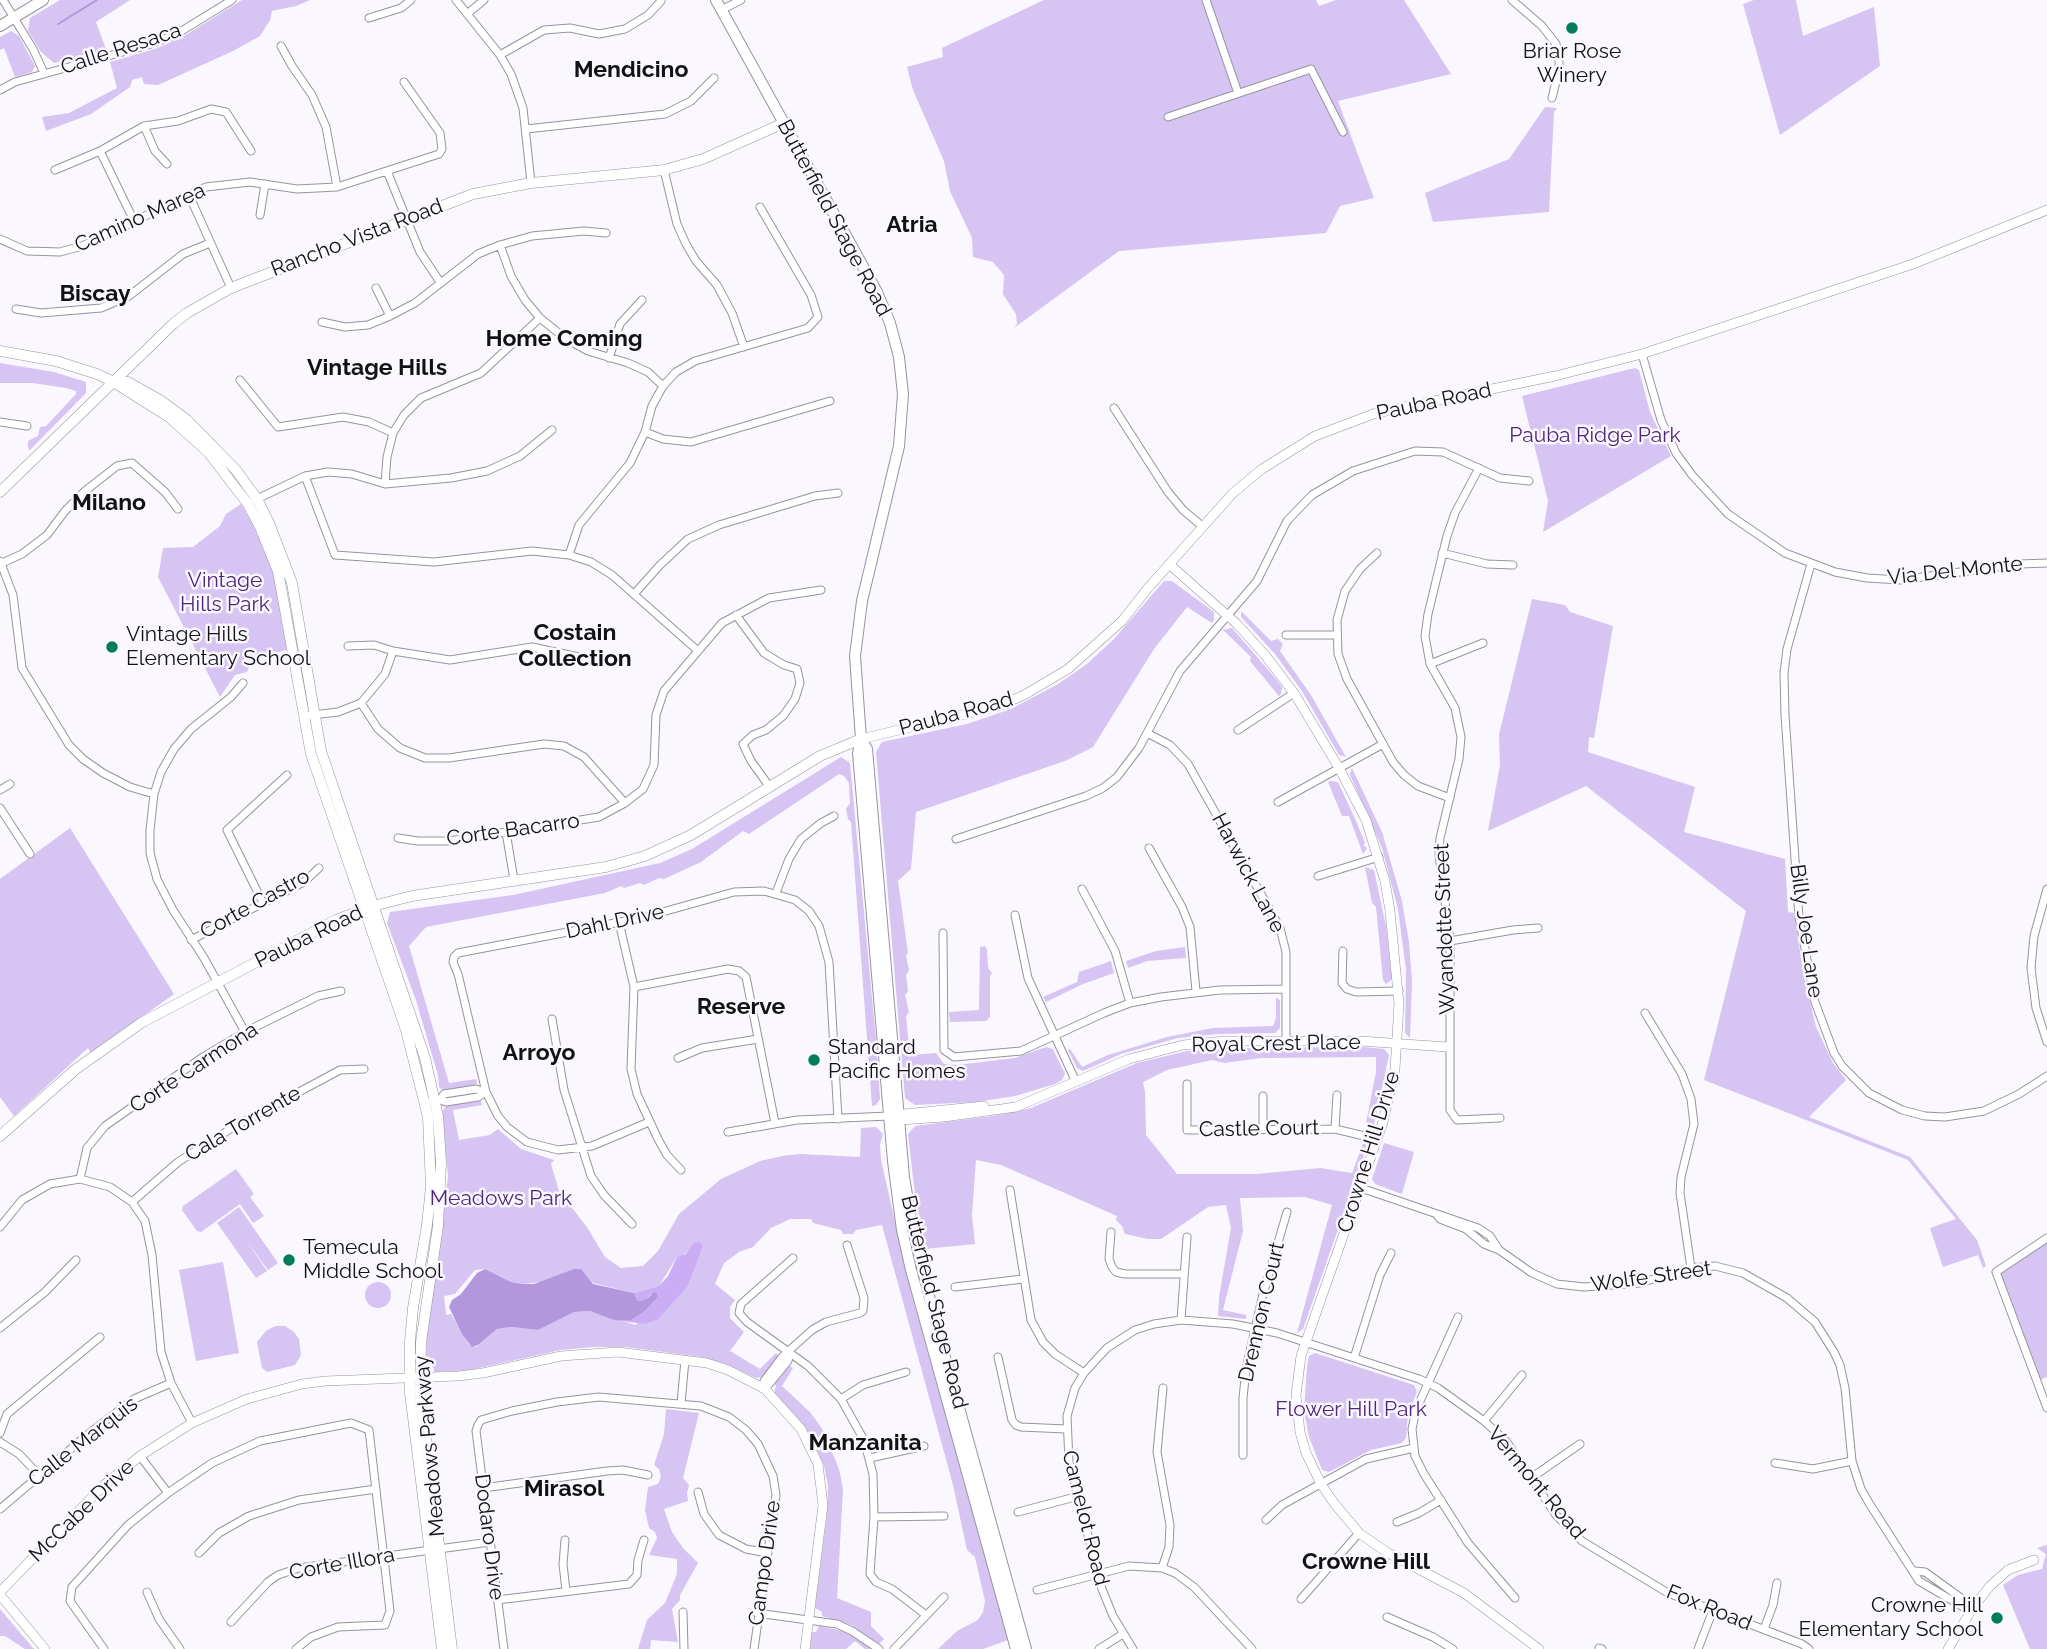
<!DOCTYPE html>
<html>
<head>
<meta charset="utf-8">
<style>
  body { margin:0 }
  canvas { display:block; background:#faf7ff }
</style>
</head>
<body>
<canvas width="2047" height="1649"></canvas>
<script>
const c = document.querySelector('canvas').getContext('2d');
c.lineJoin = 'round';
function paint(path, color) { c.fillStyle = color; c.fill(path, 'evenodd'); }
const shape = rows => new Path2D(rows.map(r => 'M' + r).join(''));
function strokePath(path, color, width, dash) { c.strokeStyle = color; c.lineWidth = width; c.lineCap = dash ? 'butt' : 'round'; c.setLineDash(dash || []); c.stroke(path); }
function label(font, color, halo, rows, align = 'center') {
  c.font = font + ' Raleway,sans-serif'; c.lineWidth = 5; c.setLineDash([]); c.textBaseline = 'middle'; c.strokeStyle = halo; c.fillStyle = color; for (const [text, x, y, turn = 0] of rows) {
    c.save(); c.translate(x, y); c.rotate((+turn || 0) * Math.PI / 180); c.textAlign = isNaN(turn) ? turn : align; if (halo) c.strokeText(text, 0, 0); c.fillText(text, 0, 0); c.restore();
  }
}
const green = shape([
  [60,0,130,0,96,22,106,49,54,63,41,52,28,31,30,18],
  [242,0,310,0,296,6,272,11,270,20,260,36,233,51,158,85,144,84,142,77,132,80,130,87,91,114,46,131,42,117,69,113,117,88,110,62,155,49,184,36],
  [1044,0,1316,0,1319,6,1336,0,1404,0,1451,74,1338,101,1374,198,1340,206,1326,233,1119,251,1014,328,1017,324,1016,314,1003,294,1004,275,993,262,973,257,972,238,950,191,944,161,913,90,907,67,943,57,942,48],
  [1754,0,1796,0,1803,36,1874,7,1880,66,1780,135,1743,4],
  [11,31,19,36,35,66,32,72,15,77,4,48,0,50,0,37],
  [1545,107,1557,108,1554,112,1549,212,1433,222,1425,193,1509,159],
  [0,363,54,372,86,382,86,393,30,450,28,448,28,441,38,436,40,427,46,426,76,394,76,391,66,388,33,383,0,383],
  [1635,368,1639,370,1650,412,1671,456,1543,532,1548,501,1522,396],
  [241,504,261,539,276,580,289,649,252,660,247,672,235,675,220,697,158,577,163,548,193,547,220,526,226,514],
  [1164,581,1172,581,1214,612,1214,620,1212,623,1187,607,1154,649,1093,747,1065,761,916,812,911,869,898,881,908,953,906,955,909,971,906,975,908,991,905,995,909,1012,906,1016,910,1055,936,1053,944,1064,957,1065,1015,1058,1046,1047,1053,1049,1065,1074,1062,1080,1055,1084,1015,1096,976,1102,915,1105,905,1098,876,752,882,742,967,724,1011,709,1058,684,1087,664,1114,639],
  [1532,599,1565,605,1570,612,1613,626,1594,738,1589,737,1588,752,1695,787,1684,832,1785,859,1788,912,1794,913,1803,971,1816,1027,1833,1063,1846,1080,1809,1117,1910,1157,1977,1240,1986,1266,1983,1268,1978,1255,1943,1267,1930,1228,1956,1219,1908,1160,1704,1080,1746,911,1586,786,1488,831,1500,765,1499,735],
  [1241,611,1271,641,1278,639,1283,644,1280,651,1311,695,1346,757,1339,755,1302,691,1275,654,1241,617],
  [1232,628,1276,679,1282,687,1281,694,1279,696,1250,661,1251,657,1223,630],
  [841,757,850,763,877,1051,880,1099,876,1105,872,1106,851,822,848,819,846,809,850,803,849,783,844,776,839,774,749,834,743,831,701,862,664,879,659,878,644,885,640,883,624,888,621,886,605,893,426,927,409,946,449,1083,476,1079,477,1083,472,1087,444,1091,439,1087,438,1075,416,1000,387,923,390,912,513,895,660,863,692,849],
  [1352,768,1382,832,1402,901,1409,942,1412,981,1410,1038,1405,1033,1406,970,1398,909,1382,848,1350,775],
  [1331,781,1338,782,1356,821,1365,843,1363,845,1367,848,1363,854,1349,816,1342,816,1328,782],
  [70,828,174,994,91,1053,88,1048,14,1116,0,1097,0,879],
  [1365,867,1374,870,1386,926,1392,979,1386,984,1383,980,1376,907,1372,903],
  [985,946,987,950,988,968,992,973,990,976,990,1017,986,1021,950,1022,949,1012,979,1010,980,947],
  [1185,947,1186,958,1147,961,1128,968,1126,961,1156,951],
  [1111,961,1114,973,1083,984,1046,1002,1043,997,1077,982,1079,972],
  [1276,997,1280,1001,1280,1028,1275,1033,1218,1034,1178,1038,1121,1054,1083,1071,1077,1068,1068,1050,1070,1049,1082,1067,1108,1055,1167,1037,1213,1028,1273,1026,1276,1018],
  [1363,1047,1384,1049,1389,1055,1374,1125,1368,1128,1366,1123,1376,1072,1376,1057,1261,1058,1224,1063,1212,1060,1167,1070,1143,1082,1145,1092,1146,1135,1177,1174,1257,1174,1320,1168,1352,1173,1364,1141,1367,1147,1303,1329,1297,1333,1332,1205,1305,1197,1240,1198,1243,1231,1223,1310,1246,1315,1246,1319,1218,1316,1219,1297,1231,1228,1226,1205,1208,1207,1161,1239,1148,1239,1125,1234,1122,1226,1116,1220,1117,1216,1001,1165,976,1160,972,1215,975,1244,925,1249,914,1186,908,1134,915,1126,993,1116,1031,1108,1137,1063,1187,1051,1236,1048],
  [480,1099,482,1105,453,1110,459,1140,490,1135,498,1129,521,1149,554,1160,551,1164,559,1191,587,1227,605,1257,621,1268,643,1266,658,1251,679,1214,721,1179,760,1161,782,1156,800,1154,860,1157,861,1128,876,1127,883,1134,880,1144,881,1160,912,1296,1008,1640,983,1649,938,1649,957,1631,978,1620,983,1612,985,1601,975,1557,967,1550,953,1485,882,1225,856,1230,853,1234,843,1234,841,1230,813,1223,811,1219,790,1219,771,1228,753,1247,739,1252,724,1263,715,1284,735,1300,730,1307,730,1318,744,1332,730,1351,760,1369,776,1353,779,1358,765,1376,756,1378,729,1365,702,1357,626,1347,594,1347,561,1350,470,1370,434,1372,434,1368,426,1362,427,1334,448,1177,442,1112,447,1105],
  [703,1247,688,1286,672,1302,635,1325,590,1311,574,1312,538,1330,511,1327,497,1329,476,1347,469,1344,451,1314,446,1315,444,1296,455,1294,475,1270,485,1269,511,1282,522,1284,586,1277,593,1283,634,1293,659,1286,677,1257,682,1256,691,1249],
  [1384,1143,1414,1152,1402,1194,1375,1184,1372,1179],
  [236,1169,254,1194,250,1197,264,1216,253,1223,240,1204,201,1232,197,1231,182,1210,183,1206],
  [239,1207,278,1263,268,1270,246,1240,267,1271,256,1278,217,1223,228,1215,230,1218,228,1215],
  [2047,1242,2047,1377,2040,1380,2000,1273],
  [223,1262,239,1353,196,1361,179,1270],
  '365 1295a13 13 0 1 1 26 0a13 13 0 1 1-26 0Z',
  [275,1326,285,1326,294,1332,299,1339,301,1355,295,1365,267,1372,262,1368,257,1342,266,1331],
  [1315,1353,1414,1385,1417,1392,1408,1414,1406,1438,1402,1443,1371,1450,1329,1472,1322,1470,1309,1437,1304,1411,1307,1366,1309,1356],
  [788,1365,793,1368,782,1386,810,1412,823,1430,839,1469,843,1489,837,1598,871,1612,871,1626,884,1639,879,1644,851,1625,822,1616,822,1612,815,1608,827,1515,828,1486,824,1466,815,1445,795,1415,774,1394,776,1386,774,1384],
  [666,1409,699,1413,683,1478,689,1485,687,1493,688,1501,664,1509,672,1532,683,1548,698,1563,680,1595,680,1600,672,1609,678,1642,651,1640,650,1649,638,1649,647,1620,665,1603,677,1574,677,1559,649,1555,657,1538,655,1532,649,1528,645,1510,648,1487,658,1484,661,1477,659,1469,654,1465,664,1434],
  [2047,1545,2047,1649,2030,1649,2003,1585,2018,1575,2042,1569,2046,1554,2037,1548],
  [0,1609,33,1648,35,1649,25,1649,5,1636,0,1636],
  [819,1626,843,1631,858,1639,871,1649,865,1649,855,1641,846,1649,810,1649,812,1632,816,1632]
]);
const forest = shape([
  [700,1242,703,1247,688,1286,658,1319,645,1324,614,1320,631,1320,644,1312,657,1298,651,1294,648,1298,641,1301,637,1300,634,1293,659,1286,668,1276,677,1257,686,1254,694,1243]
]);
const water = shape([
  [485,1269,511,1282,522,1284,534,1284,574,1269,581,1269,593,1284,634,1293,637,1300,641,1301,648,1298,654,1292,657,1294,657,1298,644,1312,631,1320,614,1320,590,1311,574,1312,538,1330,511,1327,497,1329,478,1345,472,1347,462,1334,449,1307,452,1300,461,1294,477,1273]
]);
const stream = shape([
  [58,24,97,0]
]);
const minor = shape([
  [3,0,33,49,44,73],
  [456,0,500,55,511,74,523,108,531,183],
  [1206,0,1238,93],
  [1512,0,1542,26,1556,44,1559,54,1559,69,1552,98],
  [721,10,741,0],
  [467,14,484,0],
  [369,18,401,8,411,0],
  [281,46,292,66,312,95,326,127,337,187],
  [500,55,544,30,570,28,599,34,625,29,648,15,661,1],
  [0,90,15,82,148,45,175,35,232,0],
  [1168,117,1311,69,1343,132],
  [144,126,155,151,167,164],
  [526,129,665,114,691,101,714,78],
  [100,151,134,221],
  [55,170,100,151,144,126,178,121,211,109,226,112,251,151],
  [664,170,677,224,686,244,696,261,717,285,732,313,744,347],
  [387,171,420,252,440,282],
  [189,195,231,288],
  [260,215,265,184],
  [0,239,27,251,60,252,82,246,206,187,250,182,297,189,337,187,439,154,442,149,440,133,404,82],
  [500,245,511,276,525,300,540,318,566,339,588,351,628,363,648,372,663,386],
  [376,288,390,316],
  [16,309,41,313,101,308,129,296,183,254,210,243],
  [322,322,345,327,368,325,390,316,415,303,478,254,500,245,532,236,584,231,606,233],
  [1642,354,1661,420,1676,453,1692,475,1728,514,1785,553,1835,572,1867,578,1900,580,2020,564,2047,563],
  [609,358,620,324,642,300],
  [240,380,278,427,343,417,369,422,393,433],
  [1114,408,1168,492,1183,510,1202,526],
  [0,422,27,426],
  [645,432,663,439,691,442,830,401],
  [1479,468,1455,513,1447,536,1428,614,1425,636,1430,664,1455,708,1461,737,1459,759,1440,838,1439,855,1450,941,1450,1110,1457,1120,1500,1118],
  [305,476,335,555,434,562,532,551,569,555,591,562,612,575,697,650],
  [385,484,387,457,393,433,404,415,421,398,481,373,540,318],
  [255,500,305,476,328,472,352,474,385,484,451,478,487,471,520,456,552,430],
  [1377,553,1360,569,1345,591,1337,620,1338,654,1347,679,1393,762,1404,775,1418,786,1450,798],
  [1442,553,1487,564,1513,565],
  [569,555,579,525,630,463,645,432,652,406,663,386,676,372,695,361,808,328,818,317,811,295,760,207],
  [0,561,13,595,22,668,69,745,83,759,103,773,130,787,154,794],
  [2,563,22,554,47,535,65,511,85,491,117,466,132,463,165,492,178,509],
  [1811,564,1787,649,1784,673,1785,715,1799,917,1815,1002,1834,1053,1842,1066,1869,1093,1902,1110,1925,1116,1945,1117,1984,1111,2019,1094,2047,1076],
  [635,593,660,565,688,539,719,525,815,496,838,493],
  [736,615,764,653,784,665,797,669,800,683,795,699,783,716,766,730,753,735,743,744,751,761,769,786],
  [1286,635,1336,635],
  [348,646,374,645,393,651,450,660,532,647,579,657],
  [1430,664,1483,643],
  [243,683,231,697,191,729,174,749,161,772,154,794,150,830,150,853,157,879,173,910,204,958,245,1032],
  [361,703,378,729,400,748,425,758,449,758,544,744,564,746,584,757,625,803],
  [304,716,338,712,361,703,385,674,393,651],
  [1238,730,1294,693],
  [1147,733,1170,745,1188,764,1280,928,1286,952,1286,1041],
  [0,790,10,784],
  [1278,802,1383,744],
  [0,808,30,854],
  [506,832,514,880],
  [398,838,418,841,449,841,599,817,625,803,643,789,654,765,656,715,664,691,722,623,769,598,821,590],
  [956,839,1086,796,1103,788,1117,777,1139,748,1180,671,1257,581,1287,521,1312,495,1353,471,1415,451,1443,452,1500,478,1529,481],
  [1149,848,1182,907,1190,927,1196,991],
  [1318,876,1379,857],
  [1082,889,1115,951,1130,1003],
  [2047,889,2034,936,2031,968,2036,1008,2047,1042],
  [776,893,789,859,801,839,821,823,834,816],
  [263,903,227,830,287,775],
  [1015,915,1028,978,1076,1082],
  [619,922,634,987,631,1069,637,1094,658,1139,667,1155,681,1170],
  [943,933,944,1050,954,1057,1021,1051,1104,1013,1130,1003,1161,997,1220,990,1286,989],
  [191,940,304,882,319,868],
  [1450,941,1513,930,1538,928],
  [1343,951,1342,983,1347,989,1356,992,1399,991],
  [634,987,728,969,739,971,746,977,775,1123],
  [1645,1013,1682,1074,1691,1099,1694,1124,1681,1177,1680,1193,1691,1268],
  [552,1019,564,1090,591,1176,604,1195,632,1224],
  [678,1058,702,1048,758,1039],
  [1187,1084,1187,1130,1335,1129,1377,1139],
  [1263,1096,1263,1129],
  [440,1100,444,1094,476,1089,486,1092],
  [430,1102,440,1100,446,1102,478,1097,486,1092],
  [649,1122,592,1146,558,1150,527,1142,507,1127,498,1116,486,1092,458,974,453,962,454,957,458,953,479,949,641,918,734,892,764,891,795,900,809,911,819,926,829,962,838,1119],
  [1335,1129,1337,1095],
  [728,1132,797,1120,889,1116],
  [80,1179,87,1148,105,1126,203,1057,245,1032,318,996,341,991],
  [1361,1188,1478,1228,1490,1236,1499,1250],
  [1010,1190,1031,1320,1043,1342,1055,1354,1084,1373],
  [132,1202,178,1162,232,1128,340,1070,364,1069],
  [1437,1215,1440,1219,1466,1229,1484,1244,1499,1250,1532,1273,1557,1284,1584,1287,1640,1283,1691,1268,1715,1266,1743,1273,1787,1298,1815,1322,1834,1352,1840,1365,1845,1388,1852,1461,1861,1489,1869,1503,1919,1581,1965,1608,1972,1609],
  [0,1227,22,1200,50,1184,80,1179,110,1187,132,1202,145,1221,152,1255,161,1352,171,1383,192,1423],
  [1111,1232,1109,1259,1112,1267,1116,1272,1125,1274,1184,1274],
  [2047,1238,1996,1272,2047,1408],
  [793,1258,741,1304,739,1313,747,1322,808,1366,841,1399,864,1440,873,1474,874,1517,870,1574,876,1582,892,1589,926,1615],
  [955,1287,1023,1279],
  [1458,1317,1416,1410,1412,1429,1415,1456,1424,1474,1468,1543,1515,1598],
  [1181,1320,1187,1237],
  [0,1328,45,1292,76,1260],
  [998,1357,1012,1420,1016,1425,1021,1427,1066,1429],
  [1354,1358,1380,1275,1391,1253],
  [765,1389,764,1381,782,1357,812,1330,826,1322,860,1313,863,1311,864,1298,847,1245],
  [765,1389,788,1361,790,1352],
  [841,1399,863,1385,906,1372],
  [681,1403,685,1360],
  [1484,1421,1522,1375],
  [0,1433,7,1414,100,1337],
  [0,1442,19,1454,39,1475],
  [1243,1455,1243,1398,1246,1369,1263,1294,1287,1212],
  [140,1456,168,1493],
  [870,1458,924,1446],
  [1775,1463,1813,1469,1852,1461],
  [1531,1478,1580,1444],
  [483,1488,607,1471,623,1470,648,1475],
  [698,1492,704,1514,719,1535,746,1549,768,1553],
  [0,1509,92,1431,134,1399,171,1383],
  [1018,1512,1079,1496],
  [874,1517,944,1516],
  [1266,1520,1282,1505,1366,1459,1414,1448],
  [1397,1522,1419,1513,1441,1500],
  [565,1540,563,1564,566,1591],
  [199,1553,219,1533,249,1516,299,1500,376,1489],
  [1162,1568,1169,1547,1170,1525,1157,1452,1163,1388],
  [1915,1571,1925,1572,1968,1603,1972,1609],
  [1037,1590,1129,1566,1162,1568,1175,1573,1194,1587,1252,1649],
  [147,1592,159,1619,180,1649],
  [1301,1599,1359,1533],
  [497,1600,629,1584,637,1575,638,1560,644,1540],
  [683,1612,684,1649],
  [757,1613,837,1624,852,1631,879,1649],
  [1387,1617,1433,1637,1453,1649],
  [231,1622,268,1582,278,1575,299,1568,490,1542],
  [1764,1629,1773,1605,1777,1583],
  [1599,1648,1602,1649],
  [104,1649,70,1601,72,1587,128,1525,168,1493,212,1463,260,1441,351,1423,369,1430,390,1611,385,1625,338,1627,311,1637,296,1649],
  [504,1649,476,1431,478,1425,481,1420,512,1411,557,1402,599,1397,701,1406,729,1417,746,1430,758,1444,773,1476,776,1495,754,1649],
  [894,1649,944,1597],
  [1099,1649,1123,1634],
  [1133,1649,1113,1616,1102,1589,1069,1462,1067,1416,1075,1388,1084,1373,1107,1348,1135,1330,1154,1324,1181,1320,1233,1324,1277,1333,1419,1379,1438,1388,1484,1421,1506,1441,1556,1515,1582,1541,1668,1593,1802,1644,1809,1649],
  [1698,1649,1713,1610]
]);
const tertiary = shape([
  [1169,564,1237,624,1265,655,1294,693,1339,768,1366,820,1385,881,1390,911,1399,1004,1395,1069,1383,1122,1301,1356,1296,1395,1300,1432,1306,1453,1321,1484,1334,1503,1359,1533,1388,1553,1464,1593,1539,1649],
  [861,739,999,706,1024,695,1068,669,1122,621,1148,588,1233,493,1262,469,1315,436,1376,413,1555,376,1642,354,1913,264,2047,210],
  [894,1115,984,1106],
  [893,1118,899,1120,944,1117,1016,1107,1129,1059,1183,1045,1226,1041,1360,1041,1448,1047],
  [0,1592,104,1485,140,1456,192,1423,247,1399,302,1384,325,1381,458,1376,483,1373,561,1356,618,1352,707,1363,728,1370,765,1389,801,1429,818,1464,823,1505,805,1649],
  [0,1595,45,1649],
  [1948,1649,1972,1609,1990,1586,2008,1570,2034,1560]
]);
const secondary = shape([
  [0,351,56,361,97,374,112,381,169,417,208,452,248,504,260,527,278,571,311,754,406,1030,428,1117,431,1187,427,1225,413,1308,410,1341,410,1393,442,1649],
  [112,381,128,382,160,400,187,420,236,470,257,499,269,523,292,583,321,751,425,1058,438,1116,441,1162,438,1226,421,1342,420,1392,452,1649],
  [0,492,173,324,187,313,231,288,473,194,531,183,664,170,703,159,784,123],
  [0,1136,76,1069,141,1023,336,920,373,906,412,896,606,867,645,856,691,835,820,756,861,739]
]);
const primary = shape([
  [716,0,877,292,890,323,899,357,903,394,899,446,862,601,855,656,861,739,858,753,893,1161,902,1230,911,1270,1016,1649],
  [0,26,43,0],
  [861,739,867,749,904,1177,912,1224,935,1321,1026,1649]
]);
const markers = [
  [1572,28,7,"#037c59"],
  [112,647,7,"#037c59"],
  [814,1060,7,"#037c59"],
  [289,1260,7,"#037c59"],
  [1997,1618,7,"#037c59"]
];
const streetNames = [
  ["Calle Resaca",121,49,-18],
  ["Camino Marea",140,218,-24],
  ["Butterfield Stage Road",834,218,62],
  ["Rancho Vista Road",357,238,-21],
  ["Pauba Road",1434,402,-12],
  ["Via Del Monte",1955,571,-6],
  ["Pauba Road",956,714,-15],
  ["Corte Bacarro",513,830,-8],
  ["Harwick Lane",1248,873,62],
  ["Corte Castro",255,904,-29],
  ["Dahl Drive",615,922,-12],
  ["Wyandotte Street",1445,929,-92],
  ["Billy Joe Lane",1806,931,82],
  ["Pauba Road",309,937,-26],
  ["Royal Crest Place",1276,1044,-1],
  ["Corte Carmona",194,1068,-33],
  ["Cala Torrente",243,1124,-30],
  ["Castle Court",1259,1129,-1],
  ["Crowne Hill Drive",1369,1152,-73],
  ["Wolfe Street",1651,1277,-8],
  ["Butterfield Stage Road",934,1302,76],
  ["Drennon Court",1262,1312,-77],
  ["Calle Marquis",83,1442,-38],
  ["Meadows Parkway",430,1446,-95],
  ["Vermont Road",1536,1483,50],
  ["McCabe Drive",82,1511,-44],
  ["Camelot Road",1085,1518,76],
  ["Dodaro Drive",489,1537,83],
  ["Campo Drive",765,1563,-82],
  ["Corte Illora",342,1564,-10],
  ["Fox Road",1709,1608,22]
];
const poiNames = [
  ["Briar Rose",1572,52,"center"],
  ["Winery",1572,76,"center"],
  ["Vintage Hills",126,635],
  ["Elementary School",126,659],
  ["Standard",828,1048],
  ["Pacific Homes",828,1072],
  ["Temecula",303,1248],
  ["Middle School",303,1272],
  ["Crowne Hill",1983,1606,"right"],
  ["Elementary School",1983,1630,"right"]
];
const parkNames = [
  ["Pauba Ridge Park",1595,436],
  ["Vintage",225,581],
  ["Hills Park",225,605],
  ["Meadows Park",501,1199],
  ["Flower Hill Park",1351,1410]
];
const neighbourhoodNames = [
  ["Mendicino",631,70],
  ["Atria",912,225],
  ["Biscay",95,294],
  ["Home Coming",564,339],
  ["Vintage Hills",377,368],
  ["Milano",109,503],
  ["Costain",575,633],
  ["Collection",575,659],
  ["Reserve",741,1007],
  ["Arroyo",539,1053],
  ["Manzanita",865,1443],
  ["Mirasol",564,1489],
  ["Crowne Hill",1366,1562]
];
paint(green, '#d6c4f2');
paint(forest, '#caadf4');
paint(water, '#b397dc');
strokePath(stream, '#b397dc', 2);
strokePath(minor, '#97939f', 9);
strokePath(tertiary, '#97939f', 10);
strokePath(secondary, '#97939f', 11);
strokePath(primary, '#97939f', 12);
strokePath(minor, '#fff', 7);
strokePath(tertiary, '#fff', 9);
strokePath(secondary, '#fff', 10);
strokePath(primary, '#fff', 10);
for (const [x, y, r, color] of markers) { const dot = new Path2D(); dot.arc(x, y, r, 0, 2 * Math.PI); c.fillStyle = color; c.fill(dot); strokePath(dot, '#faf7ff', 2.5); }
label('21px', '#121115', '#faf7ff', streetNames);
label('21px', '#121115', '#faf7ff', poiNames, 'left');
label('21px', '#4e2778', '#faf7ff', parkNames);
label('bold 23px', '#121115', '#faf7ff', neighbourhoodNames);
</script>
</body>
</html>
